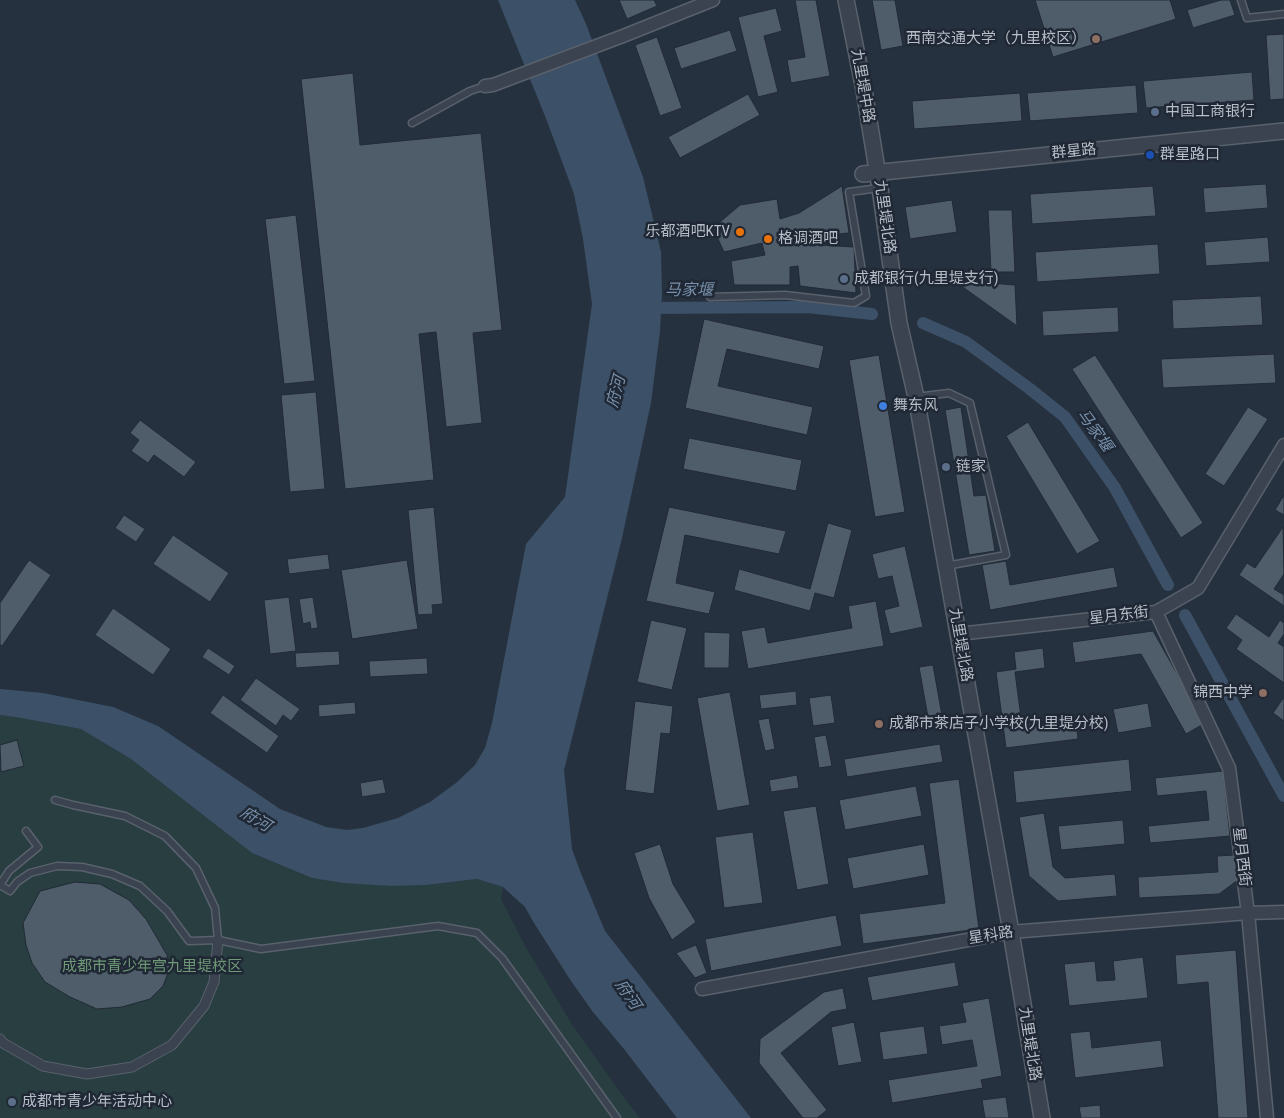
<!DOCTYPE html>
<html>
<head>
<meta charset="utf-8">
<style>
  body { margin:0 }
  canvas { display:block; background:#26313f }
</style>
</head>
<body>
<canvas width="1284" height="1118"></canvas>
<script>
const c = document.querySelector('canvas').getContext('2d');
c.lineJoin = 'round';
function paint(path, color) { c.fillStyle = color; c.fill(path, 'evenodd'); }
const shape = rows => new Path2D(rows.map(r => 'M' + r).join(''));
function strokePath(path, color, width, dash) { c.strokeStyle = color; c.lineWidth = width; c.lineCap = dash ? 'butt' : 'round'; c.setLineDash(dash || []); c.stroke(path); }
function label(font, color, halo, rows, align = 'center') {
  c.font = font + ' "Roboto Condensed","Noto Sans SC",sans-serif'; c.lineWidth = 5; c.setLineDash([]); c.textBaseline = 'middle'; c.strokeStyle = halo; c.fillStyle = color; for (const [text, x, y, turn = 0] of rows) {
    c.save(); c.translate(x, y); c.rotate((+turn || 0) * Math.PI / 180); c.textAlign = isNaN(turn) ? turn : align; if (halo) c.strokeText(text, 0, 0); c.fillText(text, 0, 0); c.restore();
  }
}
const green = shape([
  [0,715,15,717,81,729,131,759,252,853,312,878,391,886,426,885,477,879,503,887,501,899,524,944,571,1023,622,1095,640,1118,0,1118]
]);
const water = shape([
  [498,0,575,0,586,24,643,177,661,252,662,294,660,331,651,403,622,538,564,770,572,849,580,871,605,931,751,1118,677,1118,624,1049,593,1012,571,981,534,923,525,907,503,887,477,879,426,885,391,886,344,883,312,878,252,853,131,759,81,729,15,717,0,715,0,689,43,693,113,707,158,726,280,809,326,827,347,830,363,828,398,818,430,802,456,783,475,765,485,748,492,723,526,544,565,497,592,304,583,239,574,194,547,121]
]);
const canal = shape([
  [645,308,807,307,872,314],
  [923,323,966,342,1030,389,1065,417,1115,488,1168,585],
  [1185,615,1284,796]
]);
const building = shape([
  [619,0,654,0,657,6,627,19,619,0],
  [795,0,816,0,830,76,791,83,787,60,805,57,795,0],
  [872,0,895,0,903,46,881,50,872,0],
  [1035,0,1170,0,1176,19,1053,57,1035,0],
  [1221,0,1230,0,1235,15,1193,28,1187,10,1221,0],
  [776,8,782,31,764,36,778,92,758,97,738,17,776,8],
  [730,30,737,51,681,69,674,48,730,30],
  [1284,34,1284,99,1270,100,1266,35,1284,34],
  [657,37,682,108,660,116,635,45,657,37],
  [1252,72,1254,100,1146,108,1143,81,1252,72],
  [353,73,360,145,481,133,502,330,473,333,482,423,446,427,436,332,419,334,434,480,345,489,301,79,353,73],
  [1136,85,1138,113,1030,121,1027,93,1136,85],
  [1020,93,1022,121,914,129,912,101,1020,93],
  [748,94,760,115,680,158,668,137,748,94],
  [1266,184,1268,208,1205,213,1203,188,1266,184],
  [842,186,849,233,818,236,819,245,854,247,856,293,800,286,798,266,790,267,790,285,734,285,731,261,765,255,762,243,724,252,713,228,740,205,777,199,780,219,799,213,842,186],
  [1153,186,1156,216,1032,224,1030,194,1153,186],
  [952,200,957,232,910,239,905,207,952,200],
  [988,210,1012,210,1015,272,991,272,988,210],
  [296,215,315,381,284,384,265,219,296,215],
  [1268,237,1270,262,1206,266,1204,242,1268,237],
  [1158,244,1160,274,1037,282,1035,252,1158,244],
  [953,280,1015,285,1017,326,953,280],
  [1261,296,1263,325,1173,329,1172,300,1261,296],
  [1118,307,1119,332,1043,336,1042,311,1118,307],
  [704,319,824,346,819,369,727,349,718,386,813,407,807,435,685,408,704,319],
  [1274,354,1276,383,1163,388,1161,359,1274,354],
  [879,355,905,512,875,517,849,360,879,355],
  [1095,355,1203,523,1181,538,1072,369,1095,355],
  [316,392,325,489,290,492,281,395,316,392],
  [961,407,974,496,986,495,995,551,969,555,945,410,961,407],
  [1248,407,1268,419,1224,486,1205,474,1248,407],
  [140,420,196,462,184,477,154,455,148,463,131,451,139,440,130,433,140,420],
  [1028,422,1100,541,1077,554,1006,436,1028,422],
  [689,438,802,460,796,491,683,469,689,438],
  [1284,495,1284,515,1275,510,1284,495],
  [434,507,443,604,432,605,433,614,418,615,408,510,434,507],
  [669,507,786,531,779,554,685,535,676,583,715,592,709,614,646,601,669,507],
  [124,515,145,529,136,542,115,528,124,515],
  [828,523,852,530,834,598,815,593,810,611,734,590,739,569,810,589,828,523],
  [1283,527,1284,574,1274,589,1284,595,1284,606,1239,575,1247,563,1255,568,1283,527],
  [173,535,229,573,210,602,153,564,173,535],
  [905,546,923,627,890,634,884,610,899,606,892,576,878,579,872,554,905,546],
  [328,554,330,569,289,574,287,559,328,554],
  [29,560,51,575,2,646,0,644,0,603,29,560],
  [407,560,418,629,352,639,341,570,407,560],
  [1006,561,1010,585,1114,567,1118,587,990,610,982,565,1006,561],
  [289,597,296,651,270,654,264,600,289,597],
  [313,597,318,628,311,629,310,622,303,624,299,599,313,597],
  [876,601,884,646,748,669,741,631,765,627,768,643,852,628,848,606,876,601],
  [113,608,171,649,153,675,95,635,113,608],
  [1236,614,1269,637,1280,620,1284,623,1284,634,1278,643,1284,647,1284,683,1236,649,1242,640,1226,628,1236,614],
  [651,620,687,628,672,690,637,682,651,620],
  [1153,631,1205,723,1186,734,1141,654,1075,663,1072,642,1153,631],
  [704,632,730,633,729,668,704,668,704,632],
  [208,648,235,666,229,675,202,657,208,648],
  [1043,648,1045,668,1015,672,1022,725,1076,718,1078,739,1006,748,996,672,1016,669,1014,652,1043,648],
  [339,651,340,665,296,668,295,653,339,651],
  [427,658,428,674,370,677,369,661,427,658],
  [933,665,943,721,929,723,919,667,933,665],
  [256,678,300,709,291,721,283,715,276,726,240,700,256,678],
  [796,691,797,705,761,709,759,695,796,691],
  [730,692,750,805,717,811,697,698,730,692],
  [223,695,279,736,267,753,210,713,223,695],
  [831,695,835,723,813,726,809,698,831,695],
  [1284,697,1284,721,1273,713,1284,697],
  [635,701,673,706,670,734,661,733,654,794,625,790,635,701],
  [355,702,356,714,319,717,318,705,355,702],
  [1148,703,1152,727,1118,733,1113,709,1148,703],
  [769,718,775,749,765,751,758,720,769,718],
  [826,735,832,766,819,768,814,737,826,735],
  [17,740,24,766,1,772,0,745,17,740],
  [940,744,943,762,847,777,844,759,940,744],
  [1129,759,1132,791,1016,803,1013,771,1129,759],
  [1223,771,1230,836,1150,843,1148,826,1209,820,1206,791,1157,796,1155,778,1223,771],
  [797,775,799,788,771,792,769,780,797,775],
  [383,779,386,793,362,797,360,783,383,779],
  [959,779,979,929,863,944,859,914,945,903,929,783,959,779],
  [916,786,922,816,845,830,839,800,916,786],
  [816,806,829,884,797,890,783,811,816,806],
  [1044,813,1053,867,1065,878,1115,874,1117,896,1058,901,1029,876,1019,817,1044,813],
  [1123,820,1125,844,1061,850,1058,826,1123,820],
  [753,832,763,903,724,908,715,837,753,832],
  [660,844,673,884,696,922,672,940,649,898,634,853,660,844],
  [924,844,929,875,853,889,847,858,924,844],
  [1236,855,1238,880,1219,894,1139,898,1138,877,1218,872,1217,856,1236,855],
  [75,882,100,884,129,900,146,919,167,955,170,968,163,986,150,999,122,1007,97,1009,70,997,45,982,32,963,26,945,23,923,40,891,75,882],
  [836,915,842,946,711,971,705,939,836,915],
  [696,945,707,973,695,978,676,953,696,945],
  [1236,950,1248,1118,1218,1118,1208,982,1177,985,1175,955,1236,950],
  [1143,957,1148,998,1069,1006,1064,964,1095,961,1097,981,1115,980,1113,961,1143,957],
  [955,962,959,986,872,1001,867,977,955,962],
  [843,988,847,1009,831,1012,781,1053,827,1110,817,1118,803,1118,759,1063,760,1039,824,992,843,988],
  [989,998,1002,1076,981,1080,983,1088,892,1103,888,1080,977,1066,972,1040,942,1045,939,1026,966,1022,962,1003,989,998],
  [854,1022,862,1062,838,1066,831,1027,854,1022],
  [924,1026,928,1054,883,1060,879,1032,924,1026],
  [1090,1031,1092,1048,1161,1040,1164,1067,1075,1078,1070,1033,1090,1031],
  [1006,1097,1009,1118,985,1118,982,1100,1006,1097],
  [1100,1105,1101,1118,1081,1118,1079,1107,1100,1105]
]);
const service = shape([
  [1241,0,1247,18,1284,14],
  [412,123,470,91,485,86],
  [710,297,785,295,854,303,866,296,849,192,879,188],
  [916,397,949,393,970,403,1006,555,946,566],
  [55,800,73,805,125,816,165,836,196,868,215,908,218,940],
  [0,885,10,891,17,882,30,873,57,866,82,867,112,874,140,886,167,911,189,941,218,940,261,949,438,926,477,933,502,958,617,1118],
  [0,885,9,871,38,847,26,831]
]);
const pedestrian = shape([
  [0,1039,3,1043,43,1066,87,1074,132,1067,172,1045,204,1006,214,982,218,940]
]);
const minor = shape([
  [485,86,493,85,623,36,713,0],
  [1156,612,1229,768,1248,913,1267,1118],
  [958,634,1156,612,1198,588,1284,445],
  [702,989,1011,932,1248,913,1284,912]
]);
const tertiary = shape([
  [846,0,864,90,880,188,899,323,916,397,1011,932,1042,1118],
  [863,174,1284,131]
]);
const markers = [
  [1096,39,5,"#8d6e63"],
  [1155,112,5,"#5c6f8a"],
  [1150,155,5,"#1a4fb4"],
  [740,232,5,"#e8710a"],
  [768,239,5,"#e8710a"],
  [844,279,5,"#5c6f8a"],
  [883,406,5,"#3f7fe0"],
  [946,467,5,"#5c6f8a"],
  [1263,693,5,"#8d6e63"],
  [879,724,5,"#8d6e63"],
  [12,1102,5,"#5c6f8a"]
];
const poiNames = [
  ["西南交通大学（九里校区）",1086,39,"right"],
  ["中国工商银行",1165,112],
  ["群星路口",1160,155],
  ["乐都酒吧KTV",730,232,"right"],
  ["格调酒吧",778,239],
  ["成都银行(九里堤支行)",854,279],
  ["舞东风",893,406],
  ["链家",956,467],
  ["锦西中学",1253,693,"right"],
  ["成都市茶店子小学校(九里堤分校)",889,724],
  ["成都市青少年活动中心",22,1102]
];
const streetNames = [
  ["九里堤中路",862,86,80],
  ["群星路",1074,152,-6],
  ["九里堤北路",884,217,82],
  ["星月东街",1119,616,-7],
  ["九里堤北路",960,645,80],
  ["星月西街",1241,857,83],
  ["星科路",991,936,-9],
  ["九里堤北路",1029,1044,81]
];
const parkNames = [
  ["成都市青少年宫九里堤校区",152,967]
];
const waterNames = [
  ["马家堰",689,291],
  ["府河",617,392,-75],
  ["马家堰",1094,431,54],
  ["府河",255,820,31],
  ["府河",627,995,56]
];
paint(green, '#283e40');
paint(water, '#3c5067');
strokePath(canal, '#3c5067', 12);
paint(building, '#4f5c6a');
strokePath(building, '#212a36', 1);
strokePath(service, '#58616c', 9);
strokePath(pedestrian, '#58616c', 11);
strokePath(minor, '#58616c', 15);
strokePath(tertiary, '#58616c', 18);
strokePath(service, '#3a434f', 6);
strokePath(pedestrian, '#3a434f', 9);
strokePath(minor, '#3a434f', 12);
strokePath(tertiary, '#3a434f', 15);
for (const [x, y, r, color] of markers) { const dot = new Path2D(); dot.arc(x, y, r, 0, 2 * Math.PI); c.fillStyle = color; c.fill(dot); strokePath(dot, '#1f2834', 2); }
label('15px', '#b7bec9', '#1f2834', poiNames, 'left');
label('15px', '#b7bec9', '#1f2834', streetNames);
label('15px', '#6f9977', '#1f2834', parkNames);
label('italic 16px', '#7890ab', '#1f2834', waterNames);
</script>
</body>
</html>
